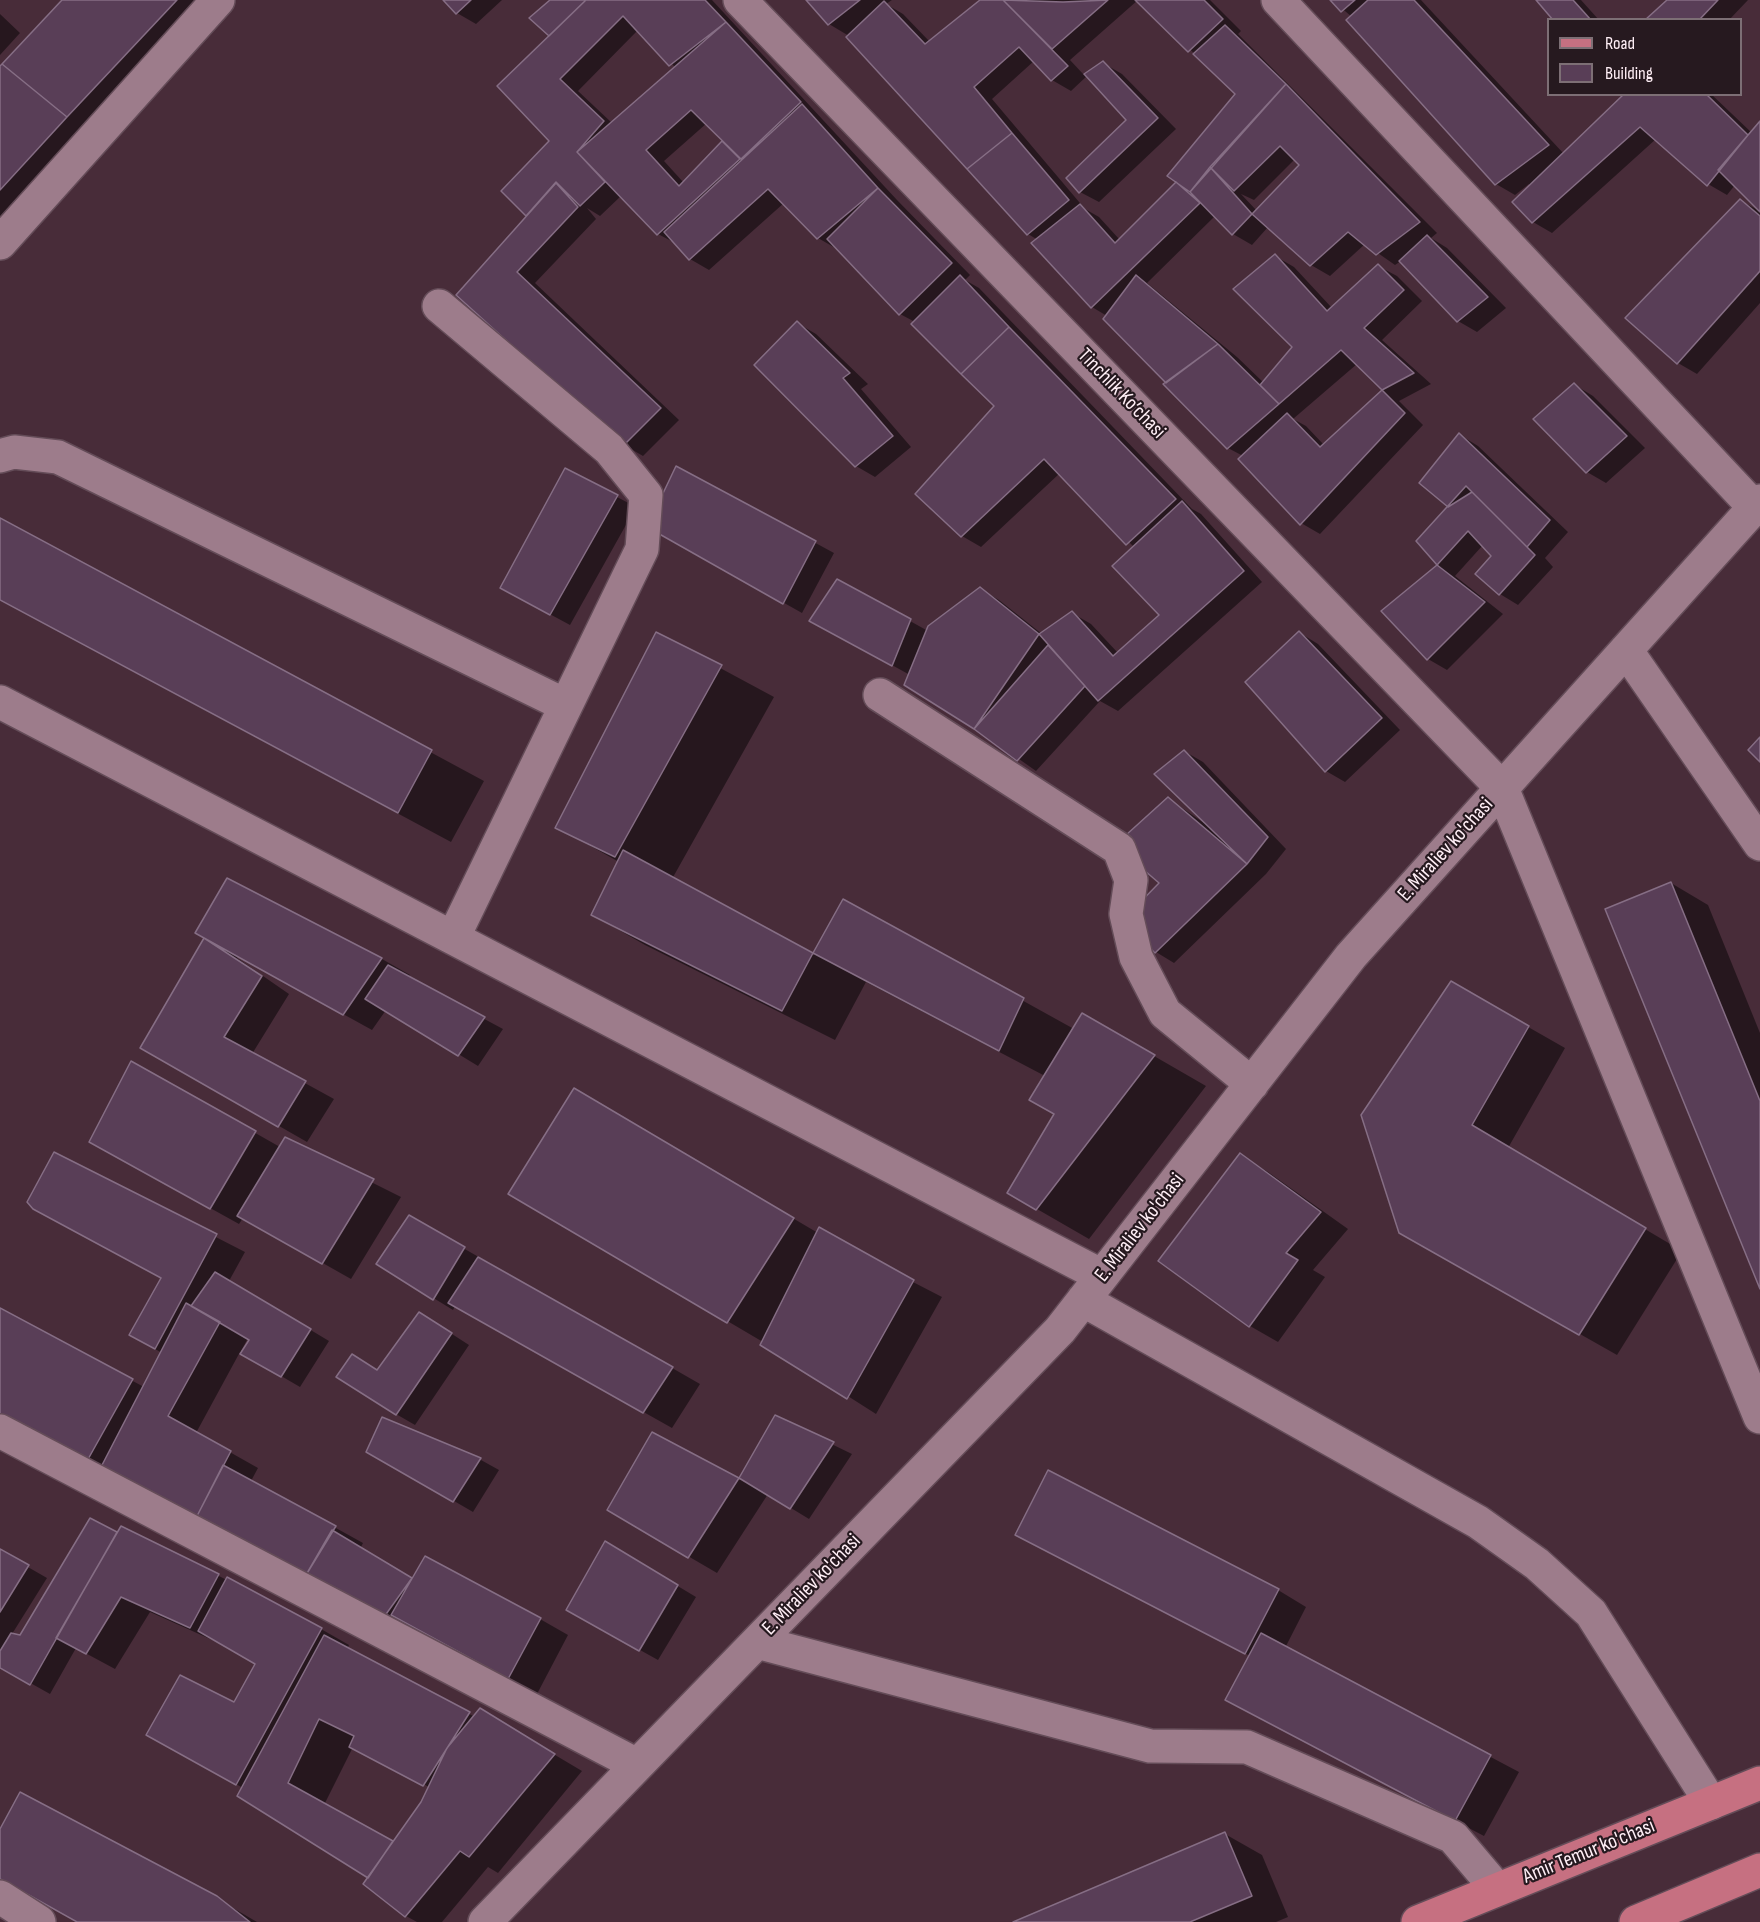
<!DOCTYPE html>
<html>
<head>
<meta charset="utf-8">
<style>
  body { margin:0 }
  #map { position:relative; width:1760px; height:1922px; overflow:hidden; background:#482c39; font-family:"Sofia Sans Condensed",sans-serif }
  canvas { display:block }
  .legend { position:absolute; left:1547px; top:18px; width:195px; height:78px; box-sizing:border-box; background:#26191f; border:2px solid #7d6f75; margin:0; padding:8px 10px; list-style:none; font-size:18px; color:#ffeff6 }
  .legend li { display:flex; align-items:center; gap:12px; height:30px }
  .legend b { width:30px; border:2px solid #7d6f75 }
</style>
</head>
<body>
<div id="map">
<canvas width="1760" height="1922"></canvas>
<ul class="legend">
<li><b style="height:8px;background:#c67081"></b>Road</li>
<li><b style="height:16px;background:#593e57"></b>Building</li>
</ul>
</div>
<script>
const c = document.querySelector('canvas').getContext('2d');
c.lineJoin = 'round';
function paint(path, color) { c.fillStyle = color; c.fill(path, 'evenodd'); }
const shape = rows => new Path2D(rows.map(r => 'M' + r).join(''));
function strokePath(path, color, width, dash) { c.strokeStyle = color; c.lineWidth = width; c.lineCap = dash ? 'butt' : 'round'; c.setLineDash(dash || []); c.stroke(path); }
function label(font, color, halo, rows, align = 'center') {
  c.font = font + ' "Sofia Sans Condensed",sans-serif'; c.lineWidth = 4.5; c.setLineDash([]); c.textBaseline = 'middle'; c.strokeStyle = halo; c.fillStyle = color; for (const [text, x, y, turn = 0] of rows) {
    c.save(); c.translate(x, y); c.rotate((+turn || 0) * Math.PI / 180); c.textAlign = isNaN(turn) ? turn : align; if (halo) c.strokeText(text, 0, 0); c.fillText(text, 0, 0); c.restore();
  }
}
const shadow = shape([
  [64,0,207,0,0,222,0,67],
  [445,0,502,0,476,24,457,13],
  [552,0,712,0,897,200,970,275,965,280,979,288,1192,509,1201,514,1262,582,1118,711,1100,701,1036,771,975,728,910,675,830,631,838,581,928,631,980,589,999,600,1042,634,1072,613,1091,624,1118,653,1161,615,1134,547,1060,473,981,547,962,536,917,494,996,406,915,322,900,314,837,249,818,238,784,203,709,270,690,259,677,244,658,234,621,196,600,216,587,208,596,219,535,283,679,420,643,456,624,445,458,295,528,216,503,191,552,141],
  [638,30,676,68,612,123,578,91],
  [707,123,725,141,684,183,664,161],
  [808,0,892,0,886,4,903,14,930,42,981,0,1210,0,1241,31,1238,34,1437,233,1431,238,1447,248,1506,308,1477,332,1458,321,1401,261,1395,265,1365,244,1330,276,1311,265,1268,227,1252,245,1233,234,1215,216,1147,283,1237,357,1264,383,1294,347,1275,256,1294,267,1332,308,1378,266,1397,276,1422,301,1382,340,1431,384,1399,401,1423,425,1320,534,1301,523,1243,456,1228,448,1107,316,1092,307,1038,240,1028,234,849,36,829,24],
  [1138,0,1237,94,1178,182,1120,240,1099,217,1085,209,992,99,1034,61,1052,80,1071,91,1088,75,1128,120,1080,192,1099,202,1176,129,1122,74,1103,63,1084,75,1070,60],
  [1295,159,1301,165,1257,211,1241,194,1254,200],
  [1357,364,1384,390,1324,445,1306,426,1293,419],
  [1332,0,1421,0,1564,154,1626,94,1711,94,1752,133,1760,123,1760,210,1735,185,1727,195,1708,184,1656,139,1552,233,1533,222,1529,184,1515,195,1496,184,1352,17],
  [1538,0,1581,0,1599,20,1555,20],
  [1669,0,1748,0,1729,20,1648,20],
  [0,14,20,33,0,55],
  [1741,201,1760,211,1760,303,1697,374,1678,363,1627,318],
  [797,323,816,334,868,384,861,389,911,447,875,477,856,466],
  [1575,385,1593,396,1645,448,1606,483,1587,472,1535,419],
  [1460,435,1478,446,1568,532,1545,558,1553,567,1518,605,1500,594,1494,556,1483,545,1455,576,1503,614,1447,670,1428,659,1383,611,1439,565,1418,541,1450,507],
  [677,468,834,553,802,613,649,527],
  [566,470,636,507,570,625,520,598],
  [0,520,484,781,451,842,0,600],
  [1300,633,1318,644,1400,730,1345,782,1326,771],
  [657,634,774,697,672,879,814,955,843,901,1074,1029,1083,1015,1206,1086,1089,1239,1037,1209,1056,1114,1045,1076,866,982,835,1040,645,945,593,915,619,862,557,827],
  [1184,751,1203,762,1286,849,1266,874,1174,963,1156,952,1169,799,1204,823,1206,822],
  [228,880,382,959,410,975,408,978,503,1029,478,1066,386,1010,372,1030,238,956,237,958,289,994,252,1054,334,1099,307,1142,143,1048,206,938],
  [1671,883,1708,905,1760,1033,1760,1285],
  [1451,983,1565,1048,1508,1148,1682,1251,1617,1355,1400,1232],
  [132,1063,280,1147,285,1139,401,1197,351,1279,243,1218,239,1224,120,1158],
  [611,1111,818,1233,942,1297,876,1414,763,1342,510,1193],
  [54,1154,245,1252,229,1281,329,1341,300,1387,240,1352,196,1433,258,1468,251,1481,363,1543,360,1549,413,1580,540,1619,568,1635,537,1694,407,1622,403,1627,0,1415,0,1310,144,1387,162,1353,131,1335,163,1278],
  [248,1338,252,1340,243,1352,241,1351],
  [1240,1155,1268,1172,1348,1229,1313,1270,1325,1277,1278,1342,1250,1326],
  [409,1217,700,1384,672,1428,455,1306,453,1310,378,1264],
  [438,1325,469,1345,415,1425,396,1414,378,1371],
  [776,1417,852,1454,809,1519,768,1494,717,1573,609,1510,653,1434,740,1480],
  [382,1419,481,1460,499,1470,473,1512,368,1451],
  [90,1520,118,1534,121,1528,219,1576,321,1629,349,1645,347,1649,475,1717,508,1727,582,1771,498,1873,488,1867,442,1922,417,1922,406,1916,370,1877,243,1788,176,1750,234,1704,257,1664,219,1643,150,1612,115,1669,76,1648,50,1694,0,1666,0,1551,47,1578,12,1634,21,1637],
  [353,1747,431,1788,394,1843,324,1805],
  [1017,1534,1278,1590,1306,1607,1285,1648,1519,1772,1484,1836,1255,1716,1250,1656],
  [606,1543,696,1597,658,1660,586,1620],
  [0,1833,216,1898,257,1922,79,1922,0,1877],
  [1225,1834,1262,1855,1288,1917,1276,1922,1017,1922]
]);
const building = shape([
  [62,0,177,0,67,117,2,64,62,0],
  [443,0,471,0,456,14,443,0],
  [550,0,586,0,549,36,529,18,550,0],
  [586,0,705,0,726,22,669,66,623,16,560,79,604,121,577,152,605,182,580,206,556,182,526,216,501,191,549,141,497,86,586,0],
  [806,0,860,0,828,25,806,0],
  [980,0,1003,0,1068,66,1051,81,1019,47,974,87,1012,133,967,169,846,37,884,1,925,44,980,0],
  [1003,0,1063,2,1108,0,1052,49,1003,0],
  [1135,0,1204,0,1223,19,1188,52,1135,0],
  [1330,0,1355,0,1341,12,1330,0],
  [1368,0,1414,0,1549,145,1495,185,1346,20,1368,0],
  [1536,0,1573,0,1591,20,1553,20,1536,0],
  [1667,0,1718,0,1699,20,1645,20,1667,0],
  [726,22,801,102,741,159,691,110,646,150,679,186,722,141,740,159,657,235,577,152,726,22],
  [1225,25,1286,84,1190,192,1167,176,1235,94,1193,54,1225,25],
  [1103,61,1158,118,1079,193,1066,178,1126,120,1084,74,1103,61],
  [2,64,67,117,0,190,0,66,2,64],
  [1286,84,1420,222,1376,255,1348,232,1310,266,1252,214,1299,165,1280,146,1234,191,1210,167,1286,84],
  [1624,94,1706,94,1748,135,1707,186,1640,127,1532,223,1512,202,1624,94],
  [802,104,878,188,817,239,768,189,689,260,664,232,802,104],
  [1760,121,1760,212,1718,170,1760,121],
  [1012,133,1069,200,1027,235,967,169,1012,133],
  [1210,167,1252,214,1232,235,1190,192,1210,167],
  [1176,182,1200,203,1091,308,1031,243,1080,204,1115,243,1176,182],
  [556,183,578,207,517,272,661,408,623,446,456,295,556,183],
  [878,188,952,263,899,315,827,239,878,188],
  [1740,199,1760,216,1760,271,1677,364,1625,318,1740,199],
  [1427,235,1488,297,1457,322,1399,261,1427,235],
  [1275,254,1327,311,1378,264,1404,290,1364,328,1414,373,1382,390,1341,350,1279,404,1260,385,1292,347,1233,289,1275,254],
  [960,275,1009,327,961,374,911,324,960,275],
  [1136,275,1218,344,1166,383,1103,319,1136,275],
  [797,321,850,373,843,378,893,436,855,467,754,365,797,321],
  [1009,327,1176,499,1126,545,1044,459,961,537,915,494,994,406,961,374,1009,327],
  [1218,344,1279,404,1227,449,1163,384,1218,344],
  [1574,383,1627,436,1586,473,1533,419,1574,383],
  [1382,390,1405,413,1300,525,1238,459,1287,413,1320,447,1382,390],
  [1459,433,1550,520,1527,547,1472,492,1448,507,1419,483,1459,433],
  [676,466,816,541,783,604,647,527,676,466],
  [565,468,618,495,550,615,500,588,565,468],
  [1466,486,1535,555,1499,595,1475,574,1491,556,1468,531,1437,565,1416,541,1466,486],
  [1182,501,1244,571,1098,701,1039,634,1072,611,1113,656,1159,615,1112,566,1182,501],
  [0,518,432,750,398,813,0,600,0,518],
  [1437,565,1485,602,1427,660,1381,611,1437,565],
  [837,579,911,619,892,666,809,621,837,579],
  [980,587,1039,634,974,729,904,685,928,626,980,587],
  [1299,631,1382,718,1325,772,1245,682,1299,631],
  [656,632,722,665,615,857,555,828,656,632],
  [1048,645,1085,686,1017,761,974,729,1048,645],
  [1760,737,1760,762,1748,750,1760,737],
  [1184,750,1268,837,1247,864,1154,774,1184,750],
  [1168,797,1247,864,1155,953,1122,921,1159,883,1115,845,1168,797],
  [623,850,813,953,782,1011,591,915,623,850],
  [227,878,382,958,343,1015,195,933,227,878],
  [1671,882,1760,1101,1760,1289,1605,909,1671,882],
  [843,899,1024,998,999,1051,813,953,843,899],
  [204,938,262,976,224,1037,306,1081,278,1127,140,1048,204,938],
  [388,965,485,1017,458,1056,365,999,388,965],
  [1451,981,1529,1026,1472,1125,1646,1228,1579,1335,1399,1233,1361,1115,1451,981],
  [1082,1013,1155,1055,1036,1210,1007,1193,1054,1114,1029,1100,1082,1013],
  [131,1061,256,1131,210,1209,89,1142,131,1061],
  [574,1088,794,1218,727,1323,508,1194,574,1088],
  [285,1137,374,1179,322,1264,237,1216,285,1137],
  [54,1152,217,1234,155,1349,129,1335,161,1278,33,1209,27,1202,54,1152],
  [1240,1153,1321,1212,1286,1253,1298,1260,1249,1327,1158,1261,1240,1153],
  [409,1215,465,1247,433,1300,376,1264,409,1215],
  [819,1227,914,1280,847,1399,760,1345,819,1227],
  [478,1257,673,1367,643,1413,448,1303,478,1257],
  [215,1272,311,1329,281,1377,240,1354,249,1340,191,1306,215,1272],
  [186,1303,220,1322,168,1416,231,1451,197,1516,101,1467,186,1303],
  [0,1308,133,1379,87,1461,0,1415,0,1308],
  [419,1312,452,1333,396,1415,336,1377,352,1354,377,1370,419,1312],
  [775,1415,834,1442,790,1509,739,1478,775,1415],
  [382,1417,481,1458,453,1502,366,1452,382,1417],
  [652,1432,739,1478,688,1558,607,1510,652,1432],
  [223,1465,336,1526,306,1575,197,1516,223,1465],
  [1048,1470,1279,1589,1245,1654,1015,1535,1048,1470],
  [90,1518,117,1532,30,1685,0,1668,0,1651,11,1633,20,1635,90,1518],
  [121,1526,219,1574,190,1628,121,1597,86,1654,56,1638,121,1526],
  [332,1530,412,1578,384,1617,306,1575,332,1530],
  [605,1541,678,1585,639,1651,566,1610,605,1541],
  [0,1549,29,1565,0,1612,0,1549],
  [425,1556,541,1618,508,1679,391,1615,425,1556],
  [227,1577,322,1628,236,1785,146,1735,180,1675,234,1702,255,1664,198,1631,227,1577],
  [1261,1633,1491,1755,1455,1821,1225,1700,1261,1633],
  [324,1635,470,1712,423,1786,349,1747,354,1736,319,1719,288,1783,393,1841,368,1878,237,1796,324,1635],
  [480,1708,555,1754,469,1857,460,1851,405,1917,363,1884,421,1802,447,1748,480,1708],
  [20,1792,217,1896,250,1922,77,1922,0,1879,0,1829,20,1792],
  [1225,1832,1252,1896,1190,1922,1013,1922,1225,1832]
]);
const minor = shape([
  [740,0,1502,788,1760,1417],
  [1278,0,1754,507],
  [0,243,218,0],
  [439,306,609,449,646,495,642,549,453,938],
  [0,456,14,452,58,457,565,705],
  [1626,650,1760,844],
  [880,695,1119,849,1131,880,1126,914,1136,957,1165,1013,1252,1084],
  [0,702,1102,1276],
  [1083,1300,1478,1522,1537,1564,1591,1613,1711,1803],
  [0,1431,637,1765],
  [757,1642,1150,1746,1247,1747,1453,1837,1497,1889],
  [0,1897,39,1922],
  [485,1922,1060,1330,1351,956,1760,501]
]);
const major = shape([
  [1418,1922,1760,1783],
  [1636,1922,1760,1870]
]);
const streetNames = [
  ["Tinchlik Ko’chasi",1121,394,46],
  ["E. Miraliev ko'chasi",1446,850,-48],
  ["E. Miraliev ko'chasi",1140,1228,-52],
  ["E. Miraliev ko'chasi",812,1585,-46],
  ["Amir Temur ko'chasi",1589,1852,-22]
];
paint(shadow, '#0007');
paint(building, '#593e57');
strokePath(building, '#866e85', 1.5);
strokePath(minor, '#644c58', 36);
strokePath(major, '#644c58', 36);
strokePath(minor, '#9d7c8b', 33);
strokePath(major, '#c67081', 33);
label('21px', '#ffeff6', '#26191f', streetNames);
</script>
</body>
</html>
